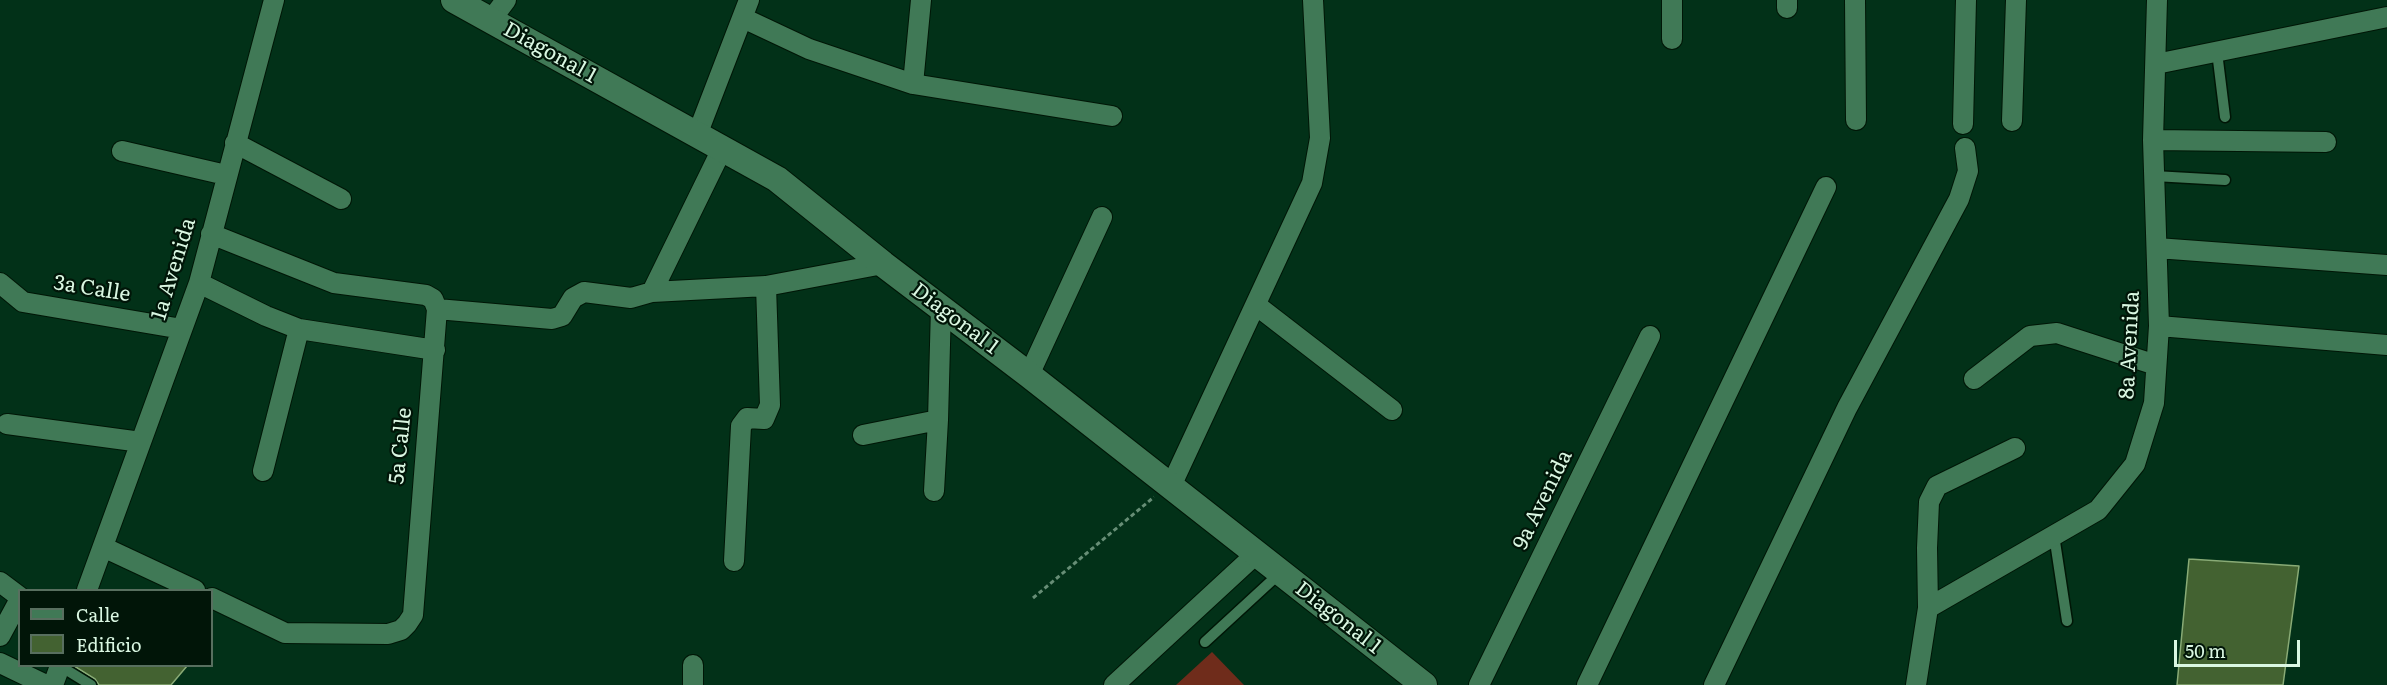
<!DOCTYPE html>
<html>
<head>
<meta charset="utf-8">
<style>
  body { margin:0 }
  #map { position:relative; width:2387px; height:685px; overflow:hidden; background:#023118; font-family:Literata,serif }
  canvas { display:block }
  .legend { position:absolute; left:18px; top:589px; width:195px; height:78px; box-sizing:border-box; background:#011508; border:2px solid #586f5f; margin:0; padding:8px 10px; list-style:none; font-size:18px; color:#daf7e2 }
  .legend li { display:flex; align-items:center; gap:12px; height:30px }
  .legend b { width:30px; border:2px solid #586f5f }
  .scale { position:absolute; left:2174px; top:640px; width:126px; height:27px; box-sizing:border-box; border:3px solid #daf7e2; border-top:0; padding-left:8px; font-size:18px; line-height:21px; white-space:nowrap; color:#daf7e2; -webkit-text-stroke:4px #011508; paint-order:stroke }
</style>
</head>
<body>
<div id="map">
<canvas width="2387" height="685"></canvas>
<ul class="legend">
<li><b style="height:8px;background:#407956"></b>Calle</li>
<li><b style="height:16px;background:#436231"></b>Edificio</li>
</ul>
<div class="scale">50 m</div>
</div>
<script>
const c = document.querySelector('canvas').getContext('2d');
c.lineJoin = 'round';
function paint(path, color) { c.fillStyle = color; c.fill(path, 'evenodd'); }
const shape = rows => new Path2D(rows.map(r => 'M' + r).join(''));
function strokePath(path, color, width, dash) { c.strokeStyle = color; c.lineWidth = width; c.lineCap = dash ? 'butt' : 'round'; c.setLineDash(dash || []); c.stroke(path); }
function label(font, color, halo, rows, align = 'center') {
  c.font = font + ' Literata,serif'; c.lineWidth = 4.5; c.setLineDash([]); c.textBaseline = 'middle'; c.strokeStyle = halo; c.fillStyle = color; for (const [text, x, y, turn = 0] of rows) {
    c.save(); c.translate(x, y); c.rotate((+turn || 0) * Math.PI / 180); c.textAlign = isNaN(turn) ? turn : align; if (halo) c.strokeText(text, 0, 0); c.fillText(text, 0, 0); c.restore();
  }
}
const green = shape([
  [1212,652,1244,685,1176,685]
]);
const building = shape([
  [2189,559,2299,566,2283,685,2177,685,2189,559],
  [74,666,187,666,171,685,99,685,95,679,74,666]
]);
const path = shape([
  [1033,598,1154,497]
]);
const service = shape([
  [2217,52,2225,117],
  [2154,176,2225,180],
  [2054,535,2067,621],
  [1205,642,1280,573],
  [60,666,91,685]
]);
const minor = shape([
  [1672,0,1672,39],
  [1787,0,1787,8],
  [1855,0,1856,120],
  [743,18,809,49,913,84,1112,116],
  [491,20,506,0],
  [2156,64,2387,17],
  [913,84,921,0],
  [2012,121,2016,0],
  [1963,124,1966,0],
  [697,135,749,0],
  [2153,140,2326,142],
  [235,143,341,199],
  [122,151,226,175],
  [211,234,334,283,426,295,433,299,437,309,413,615,407,624,401,630,388,634,285,633,212,598],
  [2157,248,2387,265],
  [0,283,23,302,182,329],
  [199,283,266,316,299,329,435,350],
  [652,292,766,286,883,264],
  [1256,305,1392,410],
  [437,309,552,319,562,316,573,298,584,292,631,298,652,292,722,149],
  [2159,326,2387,345],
  [1029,375,1102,217],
  [1974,379,2030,336,2057,333,2156,365],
  [7,424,141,442],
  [863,435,938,420,941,307],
  [263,471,299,329],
  [1171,486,1312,183,1320,138,1313,0],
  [934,491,938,420],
  [103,547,195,590],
  [734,561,741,426,747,418,764,419,770,405,766,286],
  [0,582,20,597],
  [87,590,199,283,274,0],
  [1928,608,1927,548,1929,502,1937,486,2015,448],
  [0,636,20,599],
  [0,663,46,685],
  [693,665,693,685],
  [53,685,60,666],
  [1114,685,1256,554],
  [1479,685,1650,336],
  [1587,685,1826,187],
  [1714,685,1847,408,1959,199,1968,171,1965,148],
  [1916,685,1928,608,2098,510,2135,464,2154,403,2159,326,2153,140,2157,0]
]);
const tertiary = shape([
  [454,0,777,179,883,264,1029,375,1424,685]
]);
const streetNames = [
  ["Diagonal 1",550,53,29],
  ["1a Avenida",174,269,-73],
  ["3a Calle",92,289,9],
  ["Diagonal 1",955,319,37],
  ["8a Avenida",2130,345,-87],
  ["5a Calle",401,446,-84],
  ["9a Avenida",1543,500,-64],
  ["Diagonal 1",1338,618,38]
];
paint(green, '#6f2c1b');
paint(building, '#436231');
strokePath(building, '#89ab76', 1.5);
strokePath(service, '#001606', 13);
strokePath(minor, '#001606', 22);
strokePath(tertiary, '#001606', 28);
strokePath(path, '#678e76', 3, [4.5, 3]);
strokePath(service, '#407956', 10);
strokePath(minor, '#407956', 20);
strokePath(tertiary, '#407956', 26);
label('21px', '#daf7e2', '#011508', streetNames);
</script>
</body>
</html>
